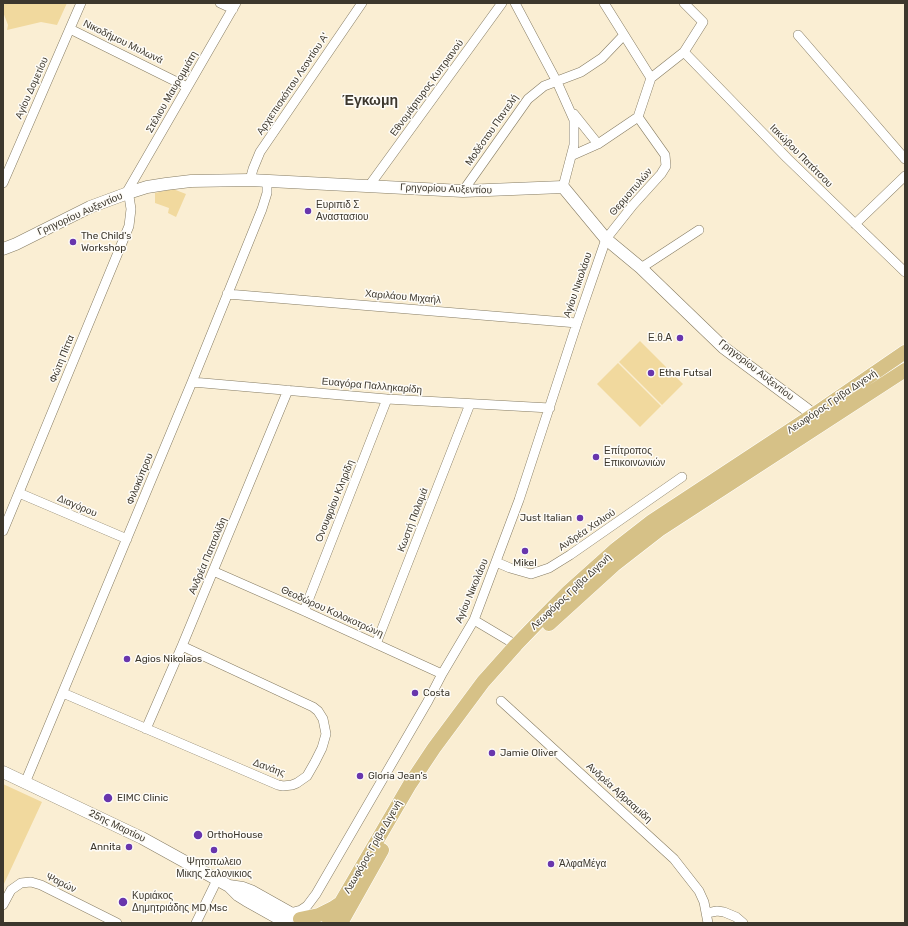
<!DOCTYPE html>
<html>
<head>
<meta charset="utf-8">
<style>
  body { margin:0 }
  #map { position:relative; width:908px; height:926px; overflow:hidden; background:#faeed3; font-family:Rubik,sans-serif }
  canvas { display:block }
  .frame { position:absolute; inset:0; border:4px solid #3c372d; pointer-events:none }
</style>
</head>
<body>
<div id="map">
<canvas width="908" height="926"></canvas>
<div class="frame"></div>
</div>
<script>
const c = document.querySelector('canvas').getContext('2d');
c.lineJoin = 'round';
function paint(path, color) { c.fillStyle = color; c.fill(path, 'evenodd'); }
const shape = rows => new Path2D(rows.map(r => 'M' + r).join(''));
function strokePath(path, color, width, dash) { c.strokeStyle = color; c.lineWidth = width; c.lineCap = dash ? 'butt' : 'round'; c.setLineDash(dash || []); c.stroke(path); }
function label(font, color, halo, rows, align = 'center') {
  c.font = font + ' Rubik,sans-serif'; c.lineWidth = 3; c.setLineDash([]); c.textBaseline = 'middle'; c.strokeStyle = halo; c.fillStyle = color; for (const [text, x, y, turn = 0] of rows) {
    c.save(); c.translate(x, y); c.rotate((+turn || 0) * Math.PI / 180); c.textAlign = isNaN(turn) ? turn : align; if (halo) c.strokeText(text, 0, 0); c.fillText(text, 0, 0); c.restore();
  }
}
const green = shape([
  [3,3,67,3,57,25,41,22,7,30,8,25,3,12],
  [173,189,186,194,176,217,168,213,169,208,155,203,155,193],
  [640,341,683,384,662,405,619,362],
  [618,363,661,406,640,427,597,384],
  [3,784,42,802,3,886]
]);
const street = shape([
  [220,3,233,9],
  [515,3,557,82,574,120,574,145,563,187],
  [604,3,651,78],
  [70,29,187,87],
  [798,35,905,159],
  [684,52,787,158,905,272],
  [574,114,598,144],
  [571,156,598,144,638,117,651,78,684,52,703,22,684,3],
  [250,180,253,169,260,152,362,3],
  [3,183,81,3],
  [369,186,502,3],
  [463,191,528,99,544,86,581,72,602,58,623,36],
  [855,224,905,176],
  [641,268,699,230],
  [227,294,577,323],
  [192,382,387,399,550,408],
  [19,493,127,539],
  [3,531,129,226,131,209,128,190,236,3],
  [496,562,510,568,531,574,549,568,570,555,682,477],
  [213,571,304,611,442,674],
  [304,611,387,399],
  [474,620,516,645],
  [376,644,470,404],
  [63,693,278,785,283,786,292,785,297,783,307,776,315,762,322,748,326,734,323,719,318,711,313,707,182,646],
  [501,701,674,859,699,891,704,902,708,923],
  [146,729,182,646,288,390],
  [25,783,192,382,262,209,267,193,267,182],
  [3,905,11,890,21,883,31,882,41,885,117,923],
  [290,913,301,910,307,906,316,894,428,701,442,674,474,620,519,500,577,323,606,239,633,205,661,174,666,166,665,155,638,117],
  [707,913,717,911,724,912,736,917,743,923],
  [196,923,217,880]
]);
const secondary = shape([
  [3,249,16,244,90,207,128,193,147,187,166,184,191,181,250,180,463,191,563,187,606,239,641,268,724,348,806,409,813,415],
  [3,772,142,838,229,886,238,895,246,900,287,923],
  [229,886,243,888,251,891,308,923]
]);
const primary = shape([
  [549,624,614,565,659,530,905,370],
  [300,919,319,915,333,908,339,904],
  [329,923,410,784,434,748,483,682,516,645,542,618,568,592,616,549,652,521,813,415,905,352],
  [341,923,382,850]
]);
const markers = [
  [308,211,4,"#6836ad"],
  [73,242,4,"#6836ad"],
  [680,338,4,"#6836ad"],
  [651,373,4,"#6836ad"],
  [596,457,4,"#6836ad"],
  [580,518,4,"#6836ad"],
  [525,551,4,"#6836ad"],
  [127,659,4,"#6836ad"],
  [415,693,4,"#6836ad"],
  [492,753,4,"#6836ad"],
  [360,776,4,"#6836ad"],
  [108,798,5,"#6836ad"],
  [198,835,5,"#6836ad"],
  [129,847,4,"#6836ad"],
  [214,850,4,"#6836ad"],
  [551,864,4,"#6836ad"],
  [123,902,5,"#6836ad"]
];
const streetNames = [
  ["Νικοδήμου Μυλωνά",123,42,26],
  ["Αρχιεπισκόπου Λεοντίου Α'",293,84,-56],
  ["Αγίου Δομετίου",32,88,-66],
  ["Εθνομάρτυρος Κυπριανού",427,88,-54],
  ["Στέλιου Μαυρομμάτη",172,92,-60],
  ["Μοδέστου Παντελή",492,130,-55],
  ["Ιακώβου Πατάτσου",801,156,45],
  ["Γρηγορίου Αυξεντίου",446,189,2],
  ["Θερμοπυλών",631,192,-49],
  ["Γρηγορίου Αυξεντίου",80,214,-24],
  ["Αγίου Νικολάου",578,285,-71],
  ["Χαριλάου Μιχαήλ",403,297,5],
  ["Φώτη Πίττα",62,359,-68],
  ["Γρηγορίου Αυξεντίου",756,370,38],
  ["Ευαγόρα Παλληκαρίδη",372,386,5],
  ["Λεωφόρος Γρίβα Διγενή",832,402,-34],
  ["Φιλοκύπρου",140,479,-68],
  ["Ονουφρίου Κληρίδη",335,501,-68],
  ["Διαγόρου",77,506,23],
  ["Κωστή Παλαμά",413,520,-69],
  ["Ανδρέα Χαλιού",587,530,-34],
  ["Ανδρέα Πατσαλίδη",208,556,-67],
  ["Αγίου Νικολάου",472,591,-67],
  ["Λεωφόρος Γρίβα Διγενή",571,592,-43],
  ["Θεοδώρου Κολοκοτρώνη",332,612,24],
  ["Δανάης",269,768,20],
  ["Ανδρέα Αβρααμίδη",619,793,42],
  ["25ης Μαρτίου",117,826,26],
  ["Λεωφόρος Γρίβα Διγενή",373,847,-60],
  ["Ψαρών",61,883,26]
];
const poiNames = [
  ["Ευριπιδ Σ",316,205],
  ["Αναστασιου",316,217],
  ["The Child's",81,236],
  ["Workshop",81,248],
  ["Ε.θ.Α",672,338,"right"],
  ["Etha Futsal",659,373],
  ["Επίτροπος",604,451],
  ["Επικοινωνιών",604,463],
  ["Just Italian",572,518,"right"],
  ["Mikel",525,563,"center"],
  ["Agios Nikolaos",135,659],
  ["Costa",423,693],
  ["Jamie Oliver",500,753],
  ["Gloria Jean's",368,776],
  ["EIMC Clinic",117,798],
  ["OrthoHouse",207,835],
  ["Annita",121,847,"right"],
  ["Ψητοπωλειο",214,862,"center"],
  ["Μικης Σαλονικιος",214,874,"center"],
  ["ΆλφαΜέγα",559,864],
  ["Κυριάκος",132,896],
  ["Δημητριάδης MD Msc",132,908]
];
const districtNames = [
  ["Έγκωμη",370,101]
];
paint(green, '#f1d99e');
strokePath(street, '#857b62', 10);
strokePath(secondary, '#857b62', 13);
strokePath(primary, '#fff', 15);
strokePath(street, '#fff', 9);
strokePath(secondary, '#fff', 12);
strokePath(primary, '#d6c187', 14);
for (const [x, y, r, color] of markers) { const dot = new Path2D(); dot.arc(x, y, r, 0, 2 * Math.PI); c.fillStyle = color; c.fill(dot); strokePath(dot, '#fefcf7', 1.5); }
label('10px', '#3c372d', '#fefcf7', streetNames);
label('10px', '#3c372d', '#fefcf7', poiNames, 'left');
label('bold 14px', '#3c372d', '#fefcf7', districtNames);
</script>
</body>
</html>
